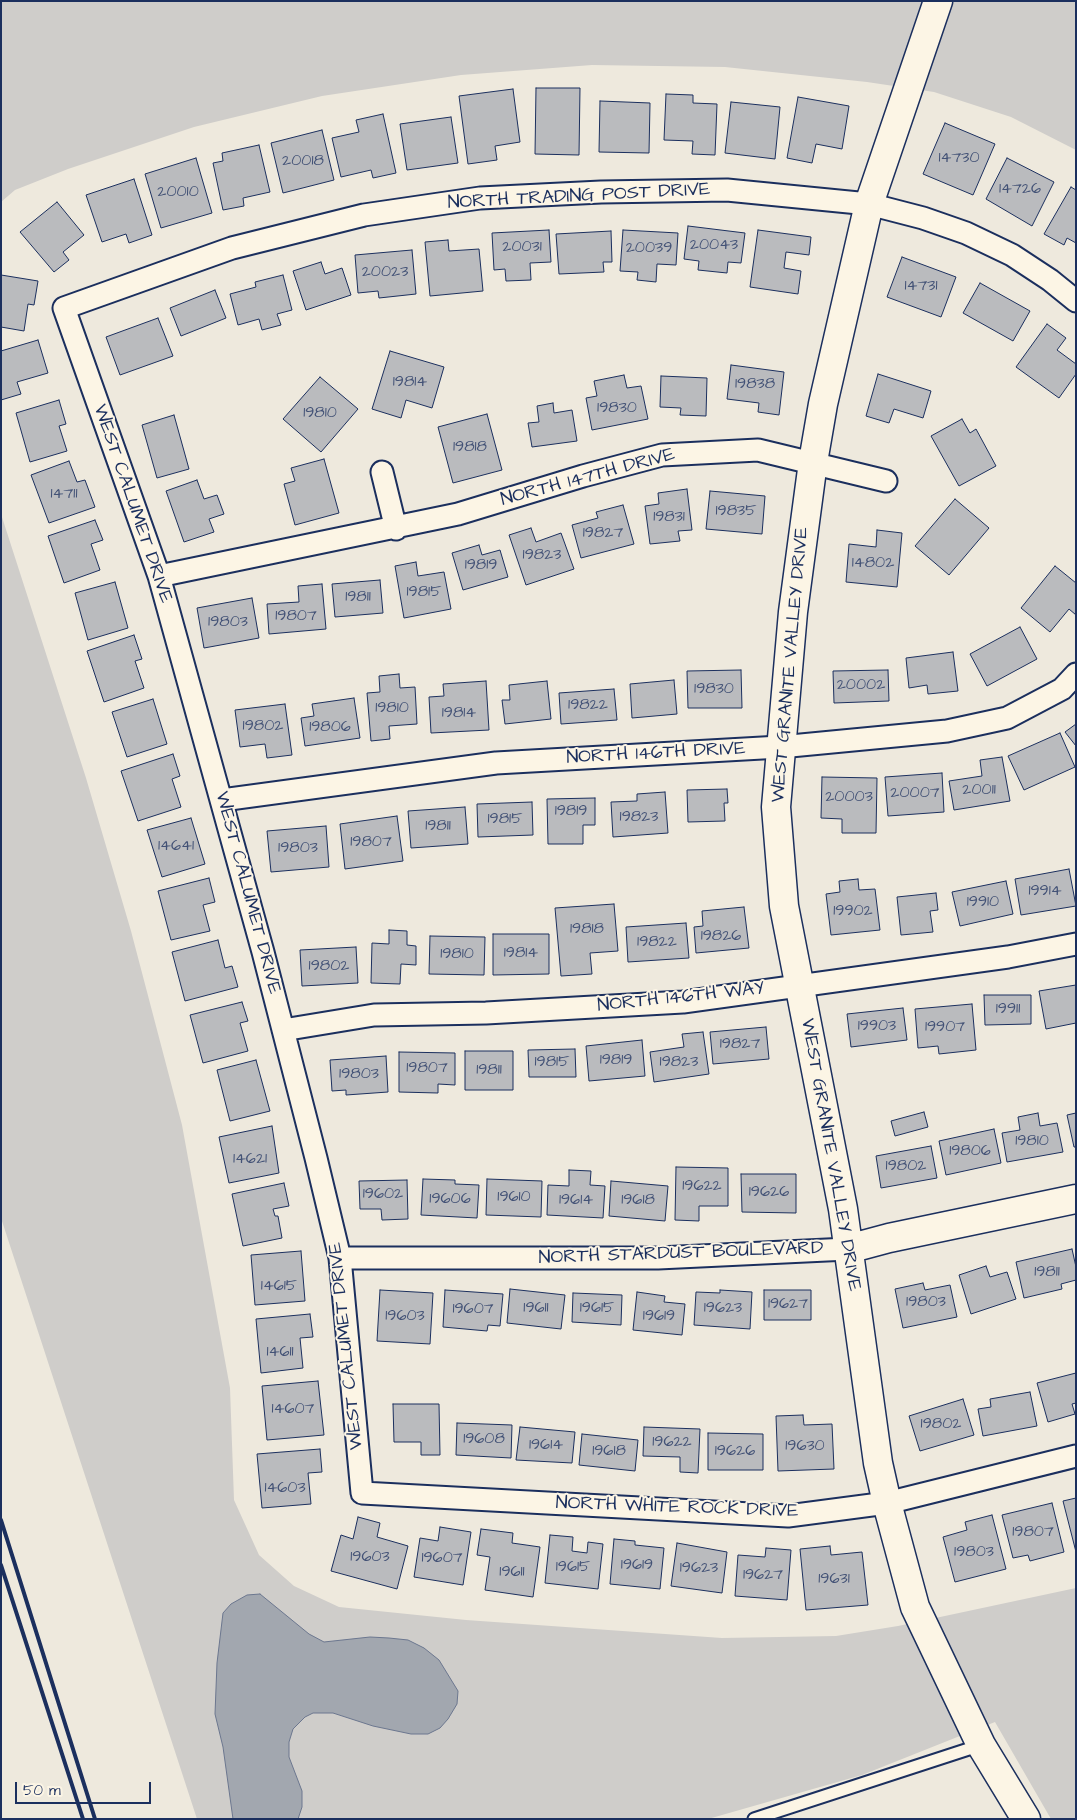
<!DOCTYPE html>
<html>
<head>
<meta charset="utf-8">
<style>
  body { margin:0 }
  #map { position:relative; width:1077px; height:1820px; overflow:hidden; background:#eee9dd; font-family:"Architects Daughter",sans-serif }
  canvas { display:block }
  .frame { position:absolute; inset:0; border:2px solid #1b2f5e; pointer-events:none }
  .scale { position:absolute; left:15px; top:1782px; width:136px; height:22px; box-sizing:border-box; border:2px solid #1b2f5e; border-top:0; padding-left:6px; font-size:15px; line-height:18px; white-space:nowrap; color:#1b2f5e; -webkit-text-stroke:4px #fcf5e5; paint-order:stroke }
</style>
</head>
<body>
<div id="map">
<canvas width="1077" height="1820"></canvas>
<div class="frame"></div>
<div class="scale">50 m</div>
</div>
<script>
const c = document.querySelector('canvas').getContext('2d');
c.lineJoin = 'round';
function paint(path, color) { c.fillStyle = color; c.fill(path, 'evenodd'); }
const shape = rows => new Path2D(rows.map(r => 'M' + r).join(''));
function strokePath(path, color, width, dash) { c.strokeStyle = color; c.lineWidth = width; c.lineCap = dash ? 'butt' : 'round'; c.setLineDash(dash || []); c.stroke(path); }
function label(font, color, halo, rows, align = 'center') {
  c.font = font + ' "Architects Daughter",sans-serif'; c.lineWidth = 4; c.setLineDash([]); c.textBaseline = 'middle'; c.strokeStyle = halo; c.fillStyle = color; for (const [text, x, y, turn = 0] of rows) {
    c.save(); c.translate(x, y); c.rotate((+turn || 0) * Math.PI / 180); c.textAlign = isNaN(turn) ? turn : align; if (halo) c.strokeText(text, 0, 0); c.fillText(text, 0, 0); c.restore();
  }
}
const green = shape([
  [1,1,1076,1,1076,150,1011,117,934,92,867,82,725,67,592,65,461,75,322,96,194,127,68,169,15,190,1,202],
  [1,514,86,778,131,931,182,1125,230,1388,234,1500,259,1555,294,1586,339,1607,466,1620,722,1638,836,1636,898,1626,1076,1588,1076,1819,1051,1819,995,1722,862,1775,708,1819,197,1819,1,1218]
]);
const water = shape([
  [260,1594,309,1634,324,1642,370,1637,389,1638,408,1640,424,1648,439,1660,458,1691,457,1704,448,1719,440,1728,428,1734,411,1734,373,1726,333,1713,313,1713,305,1717,293,1729,289,1742,289,1757,302,1791,302,1807,298,1819,233,1819,223,1747,215,1714,217,1663,223,1613,231,1604,247,1595,260,1594]
]);
const building = shape([
  [536,88,580,88,579,155,535,154,536,88],
  [513,89,520,142,495,146,497,160,468,164,459,96,513,89],
  [666,94,693,95,693,103,717,104,715,155,692,154,693,141,664,140,666,94],
  [798,97,849,106,842,149,816,144,812,163,787,158,798,97],
  [600,101,650,103,649,153,599,152,600,101],
  [731,102,780,107,775,159,725,153,731,102],
  [383,114,396,173,373,178,371,170,341,177,332,138,359,132,356,120,383,114],
  [451,117,458,163,407,170,400,124,451,117],
  [945,123,995,144,973,195,923,174,945,123],
  [322,130,334,180,283,193,271,143,322,130],
  [259,145,270,192,243,198,244,206,223,210,213,163,223,161,222,153,259,145],
  [196,158,212,213,161,228,145,174,196,158],
  [1007,158,1054,182,1032,226,986,199,1007,158],
  [134,179,152,235,129,243,126,234,102,242,86,195,134,179],
  [1071,187,1076,190,1076,243,1067,238,1064,245,1044,234,1071,187],
  [57,202,84,235,63,252,69,260,54,272,20,232,57,202],
  [688,226,745,233,741,263,728,262,727,273,698,270,699,261,684,259,688,226],
  [549,230,551,262,530,263,531,280,506,281,505,269,494,270,492,233,549,230],
  [623,230,678,233,676,265,657,264,656,282,637,280,638,272,620,271,623,230],
  [758,230,811,237,809,255,786,252,784,268,801,271,798,294,750,287,758,230],
  [611,231,612,262,603,262,604,272,559,274,556,234,611,231],
  [448,240,449,251,479,249,483,291,430,296,425,242,448,240],
  [412,250,416,294,379,298,378,291,358,293,355,255,412,250],
  [902,257,956,277,941,317,887,297,902,257],
  [321,262,325,274,342,268,351,295,306,310,293,271,321,262],
  [1,275,38,281,34,305,28,304,24,331,1,327,1,275],
  [283,275,292,310,277,314,281,325,262,330,259,319,238,325,230,294,256,287,255,282,283,275],
  [980,283,1030,311,1013,341,963,313,980,283],
  [215,290,226,318,181,336,170,308,215,290],
  [158,318,173,356,120,375,106,337,158,318],
  [1047,324,1066,338,1057,350,1076,364,1076,374,1059,398,1016,367,1047,324],
  [38,340,48,373,17,382,21,394,1,400,1,351,38,340],
  [390,351,444,367,432,408,406,400,401,418,372,409,390,351],
  [731,365,784,372,779,415,758,412,759,403,727,399,731,365],
  [878,374,931,391,923,418,894,409,889,423,866,416,878,374],
  [624,375,627,388,641,386,648,419,592,430,586,398,597,396,594,381,624,375],
  [661,376,707,378,706,416,680,415,681,408,660,407,661,376],
  [320,377,358,409,321,452,283,419,320,377],
  [59,400,66,424,59,426,67,451,30,462,16,413,59,400],
  [553,403,554,413,572,410,577,441,532,447,528,423,539,422,537,406,553,403],
  [487,414,502,470,453,483,438,427,487,414],
  [174,415,189,469,157,478,142,425,174,415],
  [962,419,970,433,976,429,996,466,959,486,931,436,962,419],
  [324,459,339,513,295,525,284,484,295,481,291,468,324,459],
  [69,461,77,482,85,480,95,507,49,523,31,475,69,461],
  [197,480,204,499,217,495,224,514,209,519,214,532,184,542,166,491,197,480],
  [687,489,692,530,678,531,680,541,650,544,645,506,659,504,658,493,687,489],
  [710,491,765,496,762,534,706,529,710,491],
  [955,499,989,528,949,575,915,546,955,499],
  [623,505,634,544,581,558,572,525,598,518,596,512,623,505],
  [95,520,103,540,91,544,100,570,64,583,48,536,95,520],
  [531,528,536,542,561,533,574,569,526,585,509,535,531,528],
  [877,530,902,533,897,587,846,582,849,544,876,547,877,530],
  [479,545,482,555,500,550,508,577,463,590,452,553,479,545],
  [416,562,418,576,444,572,451,609,404,618,395,566,416,562],
  [1055,566,1076,583,1076,615,1069,609,1050,632,1021,608,1055,566],
  [380,580,383,613,335,617,332,584,380,580],
  [115,582,128,628,88,640,75,593,115,582],
  [322,584,326,629,269,634,267,604,299,602,298,586,322,584],
  [252,598,259,638,204,648,197,608,252,598],
  [1020,627,1037,659,987,686,970,654,1020,627],
  [134,635,142,659,135,661,144,688,104,702,87,651,134,635],
  [953,652,958,691,928,694,927,685,909,688,906,658,953,652],
  [741,670,742,708,688,708,687,671,741,670],
  [888,670,889,701,834,703,833,671,888,670],
  [399,674,400,688,415,687,417,724,389,726,390,739,371,741,367,693,380,692,379,676,399,674],
  [674,680,677,714,632,718,630,684,674,680],
  [486,681,489,730,431,733,429,697,444,696,443,684,486,681],
  [547,681,551,719,505,724,502,700,510,700,509,685,547,681],
  [614,689,617,720,561,724,559,693,614,689],
  [354,698,360,738,305,746,301,718,314,716,312,704,354,698],
  [153,699,167,744,127,757,112,712,153,699],
  [285,704,292,755,267,758,265,744,240,747,235,710,285,704],
  [1076,724,1076,746,1065,732,1076,724],
  [1060,733,1075,767,1024,790,1008,756,1060,733],
  [173,754,180,776,172,779,181,807,138,821,121,771,173,754],
  [1002,757,1010,801,954,810,949,781,982,776,980,760,1002,757],
  [942,773,944,812,888,816,885,777,942,773],
  [822,777,877,778,876,833,842,833,842,819,821,818,822,777],
  [727,789,728,803,724,803,725,821,688,822,687,790,727,789],
  [665,792,668,833,613,837,611,802,637,801,637,794,665,792],
  [595,798,595,825,583,825,583,844,548,844,547,799,595,798],
  [532,802,533,835,478,837,477,804,532,802],
  [465,807,468,844,411,848,408,811,465,807],
  [397,816,403,861,345,869,340,824,397,816],
  [191,818,205,864,162,877,147,830,191,818],
  [326,826,329,867,271,872,267,831,326,826],
  [1069,869,1076,906,1021,915,1015,879,1069,869],
  [209,878,215,902,203,905,210,931,171,940,158,891,209,878],
  [858,879,859,890,875,889,880,930,831,935,826,894,840,892,839,881,858,879],
  [1006,881,1013,914,960,926,952,892,1006,881],
  [936,893,938,910,930,911,933,932,901,935,897,897,936,893],
  [614,904,618,951,590,953,592,974,561,976,555,908,614,904],
  [744,907,749,948,696,953,694,927,703,926,702,911,744,907],
  [686,923,689,958,628,962,626,927,686,923],
  [389,930,407,931,407,945,416,946,416,965,401,964,400,984,371,983,372,943,389,944,389,930],
  [493,934,549,934,549,974,493,975,493,934],
  [430,936,485,937,484,975,429,974,430,936],
  [218,940,225,968,232,966,238,987,185,1001,172,952,218,940],
  [356,947,358,983,302,986,300,950,356,947],
  [1076,985,1076,1023,1046,1029,1039,991,1076,985],
  [984,995,1031,995,1031,1024,985,1025,984,995],
  [242,1002,248,1021,240,1023,248,1051,203,1063,190,1015,242,1002],
  [972,1004,976,1050,939,1054,938,1046,918,1048,915,1009,972,1004],
  [903,1008,907,1040,851,1047,847,1014,903,1008],
  [766,1027,769,1059,713,1064,710,1032,766,1027],
  [703,1032,709,1074,654,1082,650,1052,684,1047,682,1034,703,1032],
  [642,1040,645,1076,589,1081,586,1046,642,1040],
  [575,1049,576,1077,529,1077,528,1050,575,1049],
  [465,1051,513,1051,513,1090,465,1090,465,1051],
  [399,1052,455,1053,455,1085,438,1084,438,1093,399,1092,399,1052],
  [386,1056,388,1092,346,1095,346,1090,332,1091,330,1060,386,1056],
  [256,1060,270,1111,230,1121,217,1070,256,1060],
  [924,1112,928,1127,895,1136,891,1121,924,1112],
  [1038,1113,1040,1126,1057,1123,1063,1152,1007,1162,1002,1133,1020,1130,1018,1117,1038,1113],
  [1076,1113,1076,1147,1074,1147,1067,1115,1076,1113],
  [272,1126,279,1173,229,1183,219,1137,272,1126],
  [994,1129,1001,1163,946,1175,939,1141,994,1129],
  [931,1146,937,1178,881,1188,876,1156,931,1146],
  [676,1167,728,1168,728,1206,699,1206,699,1221,675,1220,676,1167],
  [569,1170,591,1171,590,1185,605,1186,603,1218,547,1215,548,1185,569,1186,569,1170],
  [741,1174,796,1174,796,1213,742,1212,741,1174],
  [423,1179,455,1180,455,1184,479,1185,477,1218,421,1215,423,1179],
  [487,1179,542,1181,541,1217,486,1215,487,1179],
  [407,1180,408,1219,382,1220,381,1209,360,1209,359,1181,407,1180],
  [611,1181,668,1186,665,1221,609,1216,611,1181],
  [284,1183,289,1206,273,1209,275,1216,278,1216,282,1238,243,1246,232,1194,284,1183],
  [1072,1249,1076,1267,1076,1280,1061,1284,1062,1289,1024,1298,1016,1262,1072,1249],
  [301,1251,305,1301,255,1305,251,1255,301,1251],
  [986,1266,990,1277,1007,1272,1016,1299,971,1314,959,1275,986,1266],
  [923,1283,925,1290,950,1285,957,1317,903,1328,895,1289,923,1283],
  [510,1289,565,1295,561,1329,507,1323,510,1289],
  [380,1290,433,1293,430,1344,377,1341,380,1290],
  [445,1290,503,1294,500,1326,488,1325,487,1331,443,1327,445,1290],
  [720,1290,752,1292,750,1329,694,1325,696,1292,720,1293,720,1290],
  [764,1290,811,1290,811,1320,764,1320,764,1290],
  [637,1292,665,1296,664,1302,685,1304,682,1335,633,1330,637,1292],
  [573,1293,622,1295,621,1325,572,1322,573,1293],
  [310,1314,313,1337,300,1338,303,1368,261,1373,256,1319,310,1314],
  [1076,1373,1076,1403,1072,1404,1075,1414,1048,1422,1037,1383,1076,1373],
  [318,1381,324,1435,267,1440,262,1386,318,1381],
  [1030,1392,1037,1426,983,1436,978,1409,991,1407,990,1399,1030,1392],
  [963,1399,974,1435,920,1451,909,1416,963,1399],
  [393,1404,439,1404,440,1455,421,1455,421,1442,394,1442,393,1404],
  [803,1415,804,1425,832,1424,834,1469,778,1471,776,1416,803,1415],
  [457,1423,512,1425,511,1458,456,1455,457,1423],
  [520,1427,575,1432,572,1463,516,1460,520,1427],
  [644,1427,700,1429,698,1473,680,1472,680,1457,643,1456,644,1427],
  [708,1433,763,1434,763,1470,708,1470,708,1433],
  [582,1434,638,1440,635,1471,579,1465,582,1434],
  [320,1449,322,1472,308,1473,311,1504,262,1508,257,1454,320,1449],
  [1076,1498,1076,1552,1063,1501,1076,1498],
  [1052,1503,1064,1552,1030,1561,1028,1555,1013,1558,1002,1515,1052,1503],
  [992,1515,1006,1569,955,1582,943,1537,967,1530,965,1522,992,1515],
  [358,1517,380,1523,377,1537,408,1546,397,1589,331,1571,341,1535,353,1539,358,1517],
  [440,1527,471,1532,463,1585,414,1577,420,1538,438,1541,440,1527],
  [481,1529,513,1533,512,1543,540,1547,533,1597,485,1590,490,1557,477,1555,481,1529],
  [550,1535,573,1537,572,1551,587,1553,588,1542,603,1544,598,1589,545,1583,550,1535],
  [614,1539,635,1541,635,1545,664,1548,660,1589,610,1584,614,1539],
  [677,1543,727,1552,722,1593,671,1586,677,1543],
  [830,1546,831,1555,862,1552,868,1605,806,1610,800,1549,830,1546],
  [766,1548,791,1550,787,1600,735,1596,738,1555,765,1557,766,1548]
]);
const lane = shape([
  [754,1819,981,1745]
]);
const street = shape([
  [1076,301,1050,280,1012,255,966,233,923,218,869,204,727,190,601,192,480,198,364,215,232,248,64,308,159,576,263,952,316,1158,340,1258,362,1493,788,1516,887,1503,1076,1456],
  [382,472,396,529],
  [159,576,458,514,583,476,662,455,758,450,886,481],
  [222,800,496,763,780,747,947,731,1007,718,1062,689,1076,674],
  [283,1030,374,1015,486,1013,683,1002,1008,957,1076,944],
  [340,1258,658,1258,848,1249]
]);
const secondary = shape([
  [938,1,869,204,823,404,813,462,793,612,776,807,784,906,843,1209,878,1463,887,1503,915,1607,981,1745,1026,1819],
  [848,1249,889,1238,1076,1199]
]);
const rail = shape([
  [1,1520,95,1819],
  [1,1565,83,1819]
]);
const numberNames = [
  ["14730",959,159],
  ["20018",303,162],
  ["14726",1020,190],
  ["20010",178,193],
  ["20043",714,246],
  ["20031",522,248],
  ["20039",649,249],
  ["20023",385,273],
  ["14731",921,287],
  ["19814",410,383],
  ["19838",755,385],
  ["19830",617,409],
  ["19810",320,414],
  ["19818",470,448],
  ["14711",64,495],
  ["19835",736,512],
  ["19831",669,518],
  ["19827",603,534],
  ["19823",542,556],
  ["14802",873,564],
  ["19819",481,566],
  ["19815",424,593],
  ["19811",358,598],
  ["19807",296,617],
  ["19803",228,623],
  ["20002",861,686],
  ["19830",714,690],
  ["19822",588,706],
  ["19810",392,709],
  ["19814",459,714],
  ["19802",263,727],
  ["19806",330,728],
  ["20011",979,791],
  ["20007",915,794],
  ["20003",849,798],
  ["19819",571,812],
  ["19823",639,818],
  ["19815",505,820],
  ["19811",438,827],
  ["19807",371,843],
  ["14641",176,847],
  ["19803",298,849],
  ["19914",1045,892],
  ["19910",983,903],
  ["19902",853,912],
  ["19818",587,930],
  ["19826",721,937],
  ["19822",657,943],
  ["19814",521,954],
  ["19810",457,955],
  ["19802",329,967],
  ["19911",1008,1010],
  ["19903",877,1027],
  ["19907",945,1028],
  ["19827",740,1045],
  ["19819",616,1061],
  ["19815",552,1063],
  ["19823",679,1063],
  ["19807",427,1069],
  ["19811",489,1071],
  ["19803",359,1075],
  ["19810",1032,1142],
  ["19806",970,1152],
  ["14621",250,1160],
  ["19802",906,1167],
  ["19622",702,1187],
  ["19626",769,1193],
  ["19602",383,1195],
  ["19610",514,1198],
  ["19606",450,1200],
  ["19614",576,1201],
  ["19618",638,1201],
  ["19811",1047,1273],
  ["14615",279,1287],
  ["19803",926,1303],
  ["19627",788,1305],
  ["19611",536,1309],
  ["19615",597,1309],
  ["19623",723,1309],
  ["19607",473,1310],
  ["19603",405,1317],
  ["19619",659,1317],
  ["14611",280,1353],
  ["14607",293,1410],
  ["19802",941,1425],
  ["19608",484,1440],
  ["19622",672,1443],
  ["19614",546,1446],
  ["19630",805,1447],
  ["19618",609,1452],
  ["19626",735,1452],
  ["14603",285,1489],
  ["19807",1033,1533],
  ["19803",974,1553],
  ["19603",370,1558],
  ["19607",442,1559],
  ["19619",637,1566],
  ["19615",573,1568],
  ["19623",699,1569],
  ["19611",512,1573],
  ["19627",763,1576],
  ["19631",834,1580]
];
const streetNames = [
  ["NORTH TRADING POST DRIVE",579,197,-3],
  ["NORTH 147TH DRIVE",588,478,-15],
  ["WEST CALUMET DRIVE",132,504,71],
  ["WEST GRANITE VALLEY DRIVE",791,665,-85],
  ["NORTH 146TH DRIVE",656,754,-3],
  ["WEST CALUMET DRIVE",247,893,75],
  ["NORTH 146TH WAY",681,998,-6],
  ["WEST GRANITE VALLEY DRIVE",830,1155,80],
  ["NORTH STARDUST BOULEVARD",681,1254,-2],
  ["WEST CALUMET DRIVE",347,1346,-96],
  ["NORTH WHITE ROCK DRIVE",677,1508,2]
];
paint(green, '#cfcdca');
paint(water, '#a2a7af');
strokePath(water, '#6c778f', 1);
paint(building, '#babbbe');
strokePath(building, '#1b2f5e', 1);
strokePath(lane, '#1b2f5e', 15);
strokePath(street, '#1b2f5e', 25);
strokePath(secondary, '#1b2f5e', 31);
strokePath(lane, '#fcf5e5', 11);
strokePath(street, '#fcf5e5', 21);
strokePath(secondary, '#fcf5e5', 28);
strokePath(rail, '#1b2f5e', 4);
label('16px', '#435276', null, numberNames);
label('19px', '#1b2f5e', '#fcf5e5', streetNames);
</script>
</body>
</html>
